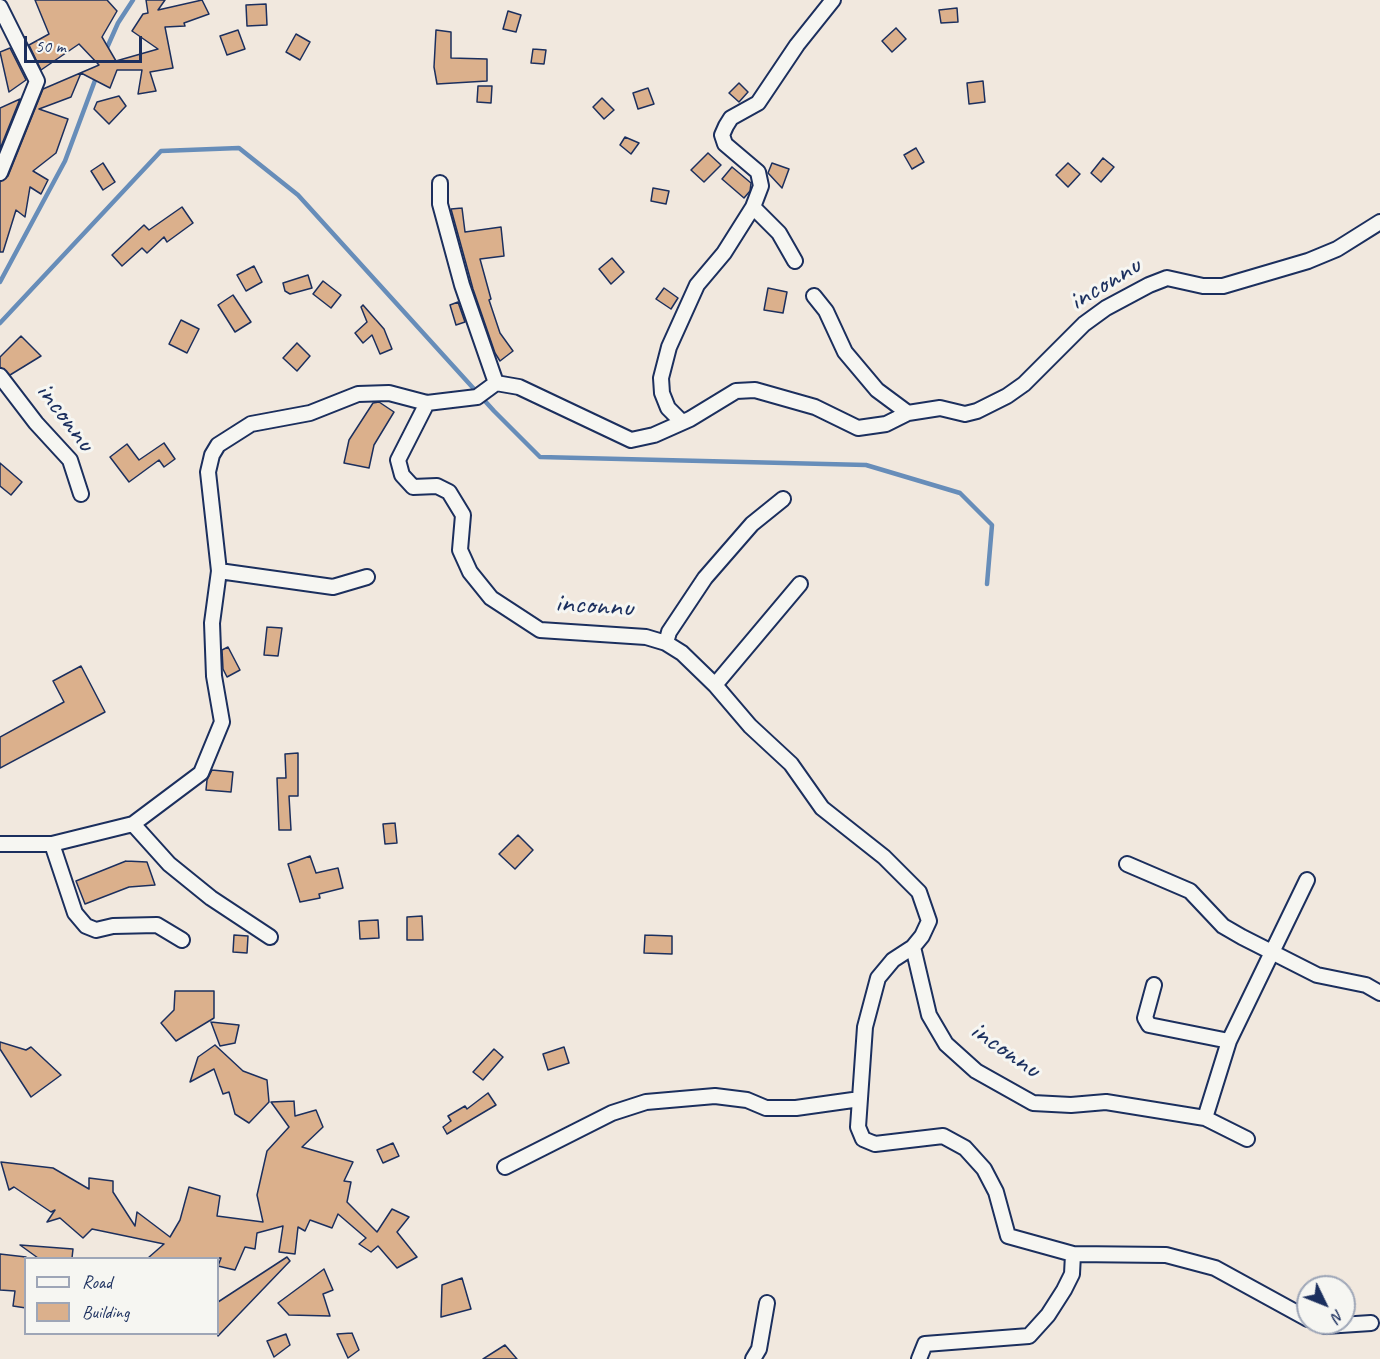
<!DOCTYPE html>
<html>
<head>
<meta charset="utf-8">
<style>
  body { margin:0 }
  #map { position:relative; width:1380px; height:1359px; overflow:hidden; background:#f1e8de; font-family:Caveat,sans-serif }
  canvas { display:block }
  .legend { position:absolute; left:24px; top:1257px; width:195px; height:78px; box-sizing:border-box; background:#f6f6f2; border:2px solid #9ea6b7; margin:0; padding:8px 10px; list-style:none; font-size:18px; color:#1b2f5e }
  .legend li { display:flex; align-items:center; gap:12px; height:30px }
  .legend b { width:30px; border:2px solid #9ea6b7 }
  .north { position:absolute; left:1296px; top:1275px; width:60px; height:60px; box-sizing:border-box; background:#f6f6f2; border:2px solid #9ea6b7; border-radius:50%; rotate:133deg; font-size:16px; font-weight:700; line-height:24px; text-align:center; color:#1b2f5e }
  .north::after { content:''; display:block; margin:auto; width:21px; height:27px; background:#1b2f5e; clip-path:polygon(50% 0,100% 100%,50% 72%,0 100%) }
  .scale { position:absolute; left:24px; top:36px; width:118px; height:27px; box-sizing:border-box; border:3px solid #1b2f5e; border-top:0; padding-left:8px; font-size:18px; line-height:21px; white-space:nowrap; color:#1b2f5e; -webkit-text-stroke:4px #f6f6f2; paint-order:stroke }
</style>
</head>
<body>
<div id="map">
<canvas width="1380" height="1359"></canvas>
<ul class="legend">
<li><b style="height:8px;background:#f6f6f2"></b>Road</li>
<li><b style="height:16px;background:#dbb08c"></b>Building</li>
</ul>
<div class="north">N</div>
<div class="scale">50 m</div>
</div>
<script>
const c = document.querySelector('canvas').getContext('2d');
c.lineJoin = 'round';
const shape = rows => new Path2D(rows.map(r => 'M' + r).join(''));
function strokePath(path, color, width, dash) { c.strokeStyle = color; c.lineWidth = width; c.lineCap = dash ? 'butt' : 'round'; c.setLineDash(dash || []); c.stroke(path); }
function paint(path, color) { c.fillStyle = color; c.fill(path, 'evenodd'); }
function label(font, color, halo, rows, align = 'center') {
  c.font = font + ' Caveat,sans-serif'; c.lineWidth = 6; c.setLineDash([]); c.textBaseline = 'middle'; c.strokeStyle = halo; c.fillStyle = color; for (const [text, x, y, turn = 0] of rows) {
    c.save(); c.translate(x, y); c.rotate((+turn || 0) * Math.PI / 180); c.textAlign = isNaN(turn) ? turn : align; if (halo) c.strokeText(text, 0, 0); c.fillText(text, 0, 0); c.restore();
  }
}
const stream = shape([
  [106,50,118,23,133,0],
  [0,282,65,161,97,75],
  [0,323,161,151,239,148,298,195,494,411,540,457,866,465,960,493,992,525,987,584]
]);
const building = shape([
  [35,0,107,0,117,11,102,37,116,61,158,49,132,31,143,14,148,13,146,0,165,0,158,10,202,0,209,14,184,23,185,26,165,27,173,68,150,72,156,91,138,94,142,70,117,70,110,88,81,73,71,97,39,109,68,119,56,153,33,171,48,180,41,194,30,187,25,217,16,210,3,252,0,252,0,182,8,176,43,89,99,65,79,44,41,70,29,45,49,34,35,0],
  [266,4,267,25,247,26,246,5,266,4],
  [957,8,958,22,941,23,939,10,957,8],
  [508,11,521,15,516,32,503,29,508,11],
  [896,28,906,39,892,52,882,41,896,28],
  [238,30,245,49,227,55,220,36,238,30],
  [436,30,451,32,451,58,487,59,487,81,437,84,434,67,436,30],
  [296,34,310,42,300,60,286,52,296,34],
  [10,48,26,80,9,92,0,52,10,48],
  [533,49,546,50,544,64,531,63,533,49],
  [983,81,985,102,969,104,967,83,983,81],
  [739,83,748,92,739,102,729,93,739,83],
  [478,86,492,86,491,103,477,102,478,86],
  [648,88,654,104,638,109,633,93,648,88],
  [119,96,126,106,109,124,94,109,97,102,119,96],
  [602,98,614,110,604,119,593,107,602,98],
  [20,99,0,149,0,108,20,99],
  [625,137,639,143,631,154,620,145,625,137],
  [916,148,924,162,912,169,904,155,916,148],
  [708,153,721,165,704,182,691,170,708,153],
  [1103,158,1114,167,1101,182,1091,173,1103,158],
  [103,163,115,182,103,190,91,171,103,163],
  [772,163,789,169,782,188,768,173,772,163],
  [1068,163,1080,174,1068,187,1056,175,1068,163],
  [732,167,751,183,750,191,744,198,722,179,732,167],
  [653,188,669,191,666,204,651,201,653,188],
  [182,207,193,223,167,242,164,237,147,253,142,248,122,266,112,255,144,225,149,230,182,207],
  [462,208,465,232,501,227,504,256,480,259,491,299,489,300,500,333,513,351,500,361,495,353,473,289,451,209,462,208],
  [612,258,624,272,611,284,599,269,612,258],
  [254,266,262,282,246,291,237,275,254,266],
  [308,275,312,288,290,294,285,291,283,283,308,275],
  [323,281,341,295,331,308,313,294,323,281],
  [664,288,678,298,671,309,656,299,664,288],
  [768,288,787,292,783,313,764,310,768,288],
  [233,295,251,322,235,332,218,305,233,295],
  [458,302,465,322,456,325,450,305,458,302],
  [363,305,384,329,392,349,380,354,372,335,363,343,355,333,367,322,361,307,363,305],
  [181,320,199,329,187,353,169,344,181,320],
  [21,336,41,356,10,375,0,367,0,357,21,336],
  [297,343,310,356,297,371,283,358,297,343],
  [379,402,394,412,374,445,369,468,344,463,349,440,373,403,379,402],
  [164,443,175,459,164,467,159,460,129,482,110,457,127,444,139,460,164,443],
  [0,463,22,482,11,495,0,486,0,463],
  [267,627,282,628,278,656,264,655,267,627],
  [228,647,240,670,227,677,223,669,222,650,228,647],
  [81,666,105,712,0,768,0,737,64,702,53,681,81,666],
  [298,753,298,796,289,796,291,830,279,830,277,778,286,778,285,754,298,753],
  [212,770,233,772,231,792,206,790,207,780,212,770],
  [395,823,397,843,385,844,383,824,395,823],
  [518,835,533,850,515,869,499,854,518,835],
  [310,856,316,873,338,868,343,888,319,894,320,898,300,902,288,864,310,856],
  [126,861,147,862,155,885,129,887,85,904,76,881,126,861],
  [422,916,423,940,407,940,407,917,422,916],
  [378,920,379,938,360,939,359,921,378,920],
  [234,935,248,936,247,953,233,952,234,935],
  [645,935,672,936,672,954,644,953,645,935],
  [175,991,214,991,214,1018,176,1041,161,1023,174,1010,175,991],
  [211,1022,239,1025,235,1043,220,1046,211,1022],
  [0,1042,26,1050,31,1047,61,1075,31,1097,0,1049,0,1042],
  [215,1045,243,1071,267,1080,269,1102,249,1123,235,1114,229,1092,223,1094,214,1069,190,1082,198,1057,215,1045],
  [564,1047,569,1063,548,1070,543,1054,564,1047],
  [494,1049,503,1057,483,1080,473,1072,494,1049],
  [488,1093,496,1105,447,1134,443,1127,451,1121,448,1116,465,1106,467,1109,488,1093],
  [294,1101,295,1116,316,1110,323,1127,302,1147,353,1162,344,1181,351,1182,347,1202,377,1232,392,1209,409,1217,397,1232,417,1257,397,1268,378,1246,371,1252,359,1244,366,1238,338,1214,332,1228,310,1220,305,1231,298,1227,295,1254,279,1252,283,1226,257,1233,255,1249,245,1247,235,1270,218,1266,221,1258,148,1258,164,1244,92,1229,83,1238,60,1218,47,1222,55,1210,51,1212,14,1187,9,1190,1,1162,53,1168,89,1189,89,1178,113,1181,113,1192,135,1226,137,1212,170,1237,180,1220,189,1187,220,1196,217,1216,263,1222,257,1195,267,1151,289,1127,271,1102,294,1101],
  [393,1143,399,1156,383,1163,377,1150,393,1143],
  [20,1245,73,1249,72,1258,38,1258,20,1245],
  [0,1254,26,1257,26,1308,13,1306,15,1291,0,1290,0,1254],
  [287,1257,290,1261,218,1336,218,1302,287,1257],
  [324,1269,333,1290,323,1294,330,1316,289,1315,278,1303,324,1269],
  [462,1278,471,1309,441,1317,442,1285,462,1278],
  [352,1333,359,1350,348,1358,337,1334,352,1333],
  [286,1334,290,1345,274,1357,267,1341,286,1334],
  [505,1345,517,1359,483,1359,505,1345]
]);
const street = shape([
  [0,7,37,81,0,173],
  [440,183,440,204,462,285,496,383],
  [753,207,779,233,795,261],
  [814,296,826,311,845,352,877,390,908,413],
  [0,376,36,423,70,460,81,494],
  [427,403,398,460,402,475,413,487,437,486,449,492,463,515,460,550,470,572,491,598,540,630,646,637,666,643,682,653,715,685,750,726,791,764,822,808,884,857,919,892,929,921,922,936,913,947,893,960,878,978,865,1027,858,1127,863,1139,875,1144,943,1136,965,1148,984,1169,996,1192,1008,1236,1073,1254,1072,1274,1064,1290,1048,1315,1029,1336,925,1344,919,1359],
  [682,422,668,408,662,393,661,378,669,347,697,285,724,253,753,207,761,186,758,172,725,144,722,135,726,126,731,118,758,103,797,45,833,0],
  [219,571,333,587,367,577],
  [666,643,669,632,705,578,752,524,783,499],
  [715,685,800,584],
  [133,824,169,864,211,898,270,937],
  [0,844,52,844,133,824,201,773,222,722,214,676,212,623,219,571,208,472,212,455,218,445,251,424,310,413,358,394,389,393,427,403,477,397,496,383,519,387,631,440,654,435,690,419,736,391,755,390,815,407,858,428,886,424,908,413,940,408,965,414,977,411,1007,396,1024,384,1084,324,1106,308,1149,285,1167,278,1203,286,1223,286,1308,261,1337,249,1380,222],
  [52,844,75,913,86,926,96,930,113,926,157,925,182,940],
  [1127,864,1190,891,1223,926,1242,937,1317,975,1366,985,1380,993],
  [913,947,929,1015,946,1044,976,1071,1033,1103,1071,1105,1106,1102,1205,1118,1247,1139],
  [1154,985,1145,1018,1149,1025,1229,1041],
  [1205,1118,1229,1041,1307,880],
  [505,1167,612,1113,646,1102,715,1096,747,1100,766,1108,796,1108,860,1099],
  [1073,1254,1166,1255,1215,1268,1308,1319],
  [1319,1323,1325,1326,1371,1323],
  [753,1359,759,1349,767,1303]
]);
const streetNames = [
  ["inconnu",1105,284,-31],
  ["inconnu",65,417,53],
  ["inconnu",594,606,4],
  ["inconnu",1005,1050,35]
];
strokePath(stream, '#678db9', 4.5);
paint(building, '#dbb08c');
strokePath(building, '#1b2f5e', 1.5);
strokePath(street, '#1b2f5e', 18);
strokePath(street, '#f6f6f2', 14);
label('30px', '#1b2f5e', '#f6f6f2', streetNames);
</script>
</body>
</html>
